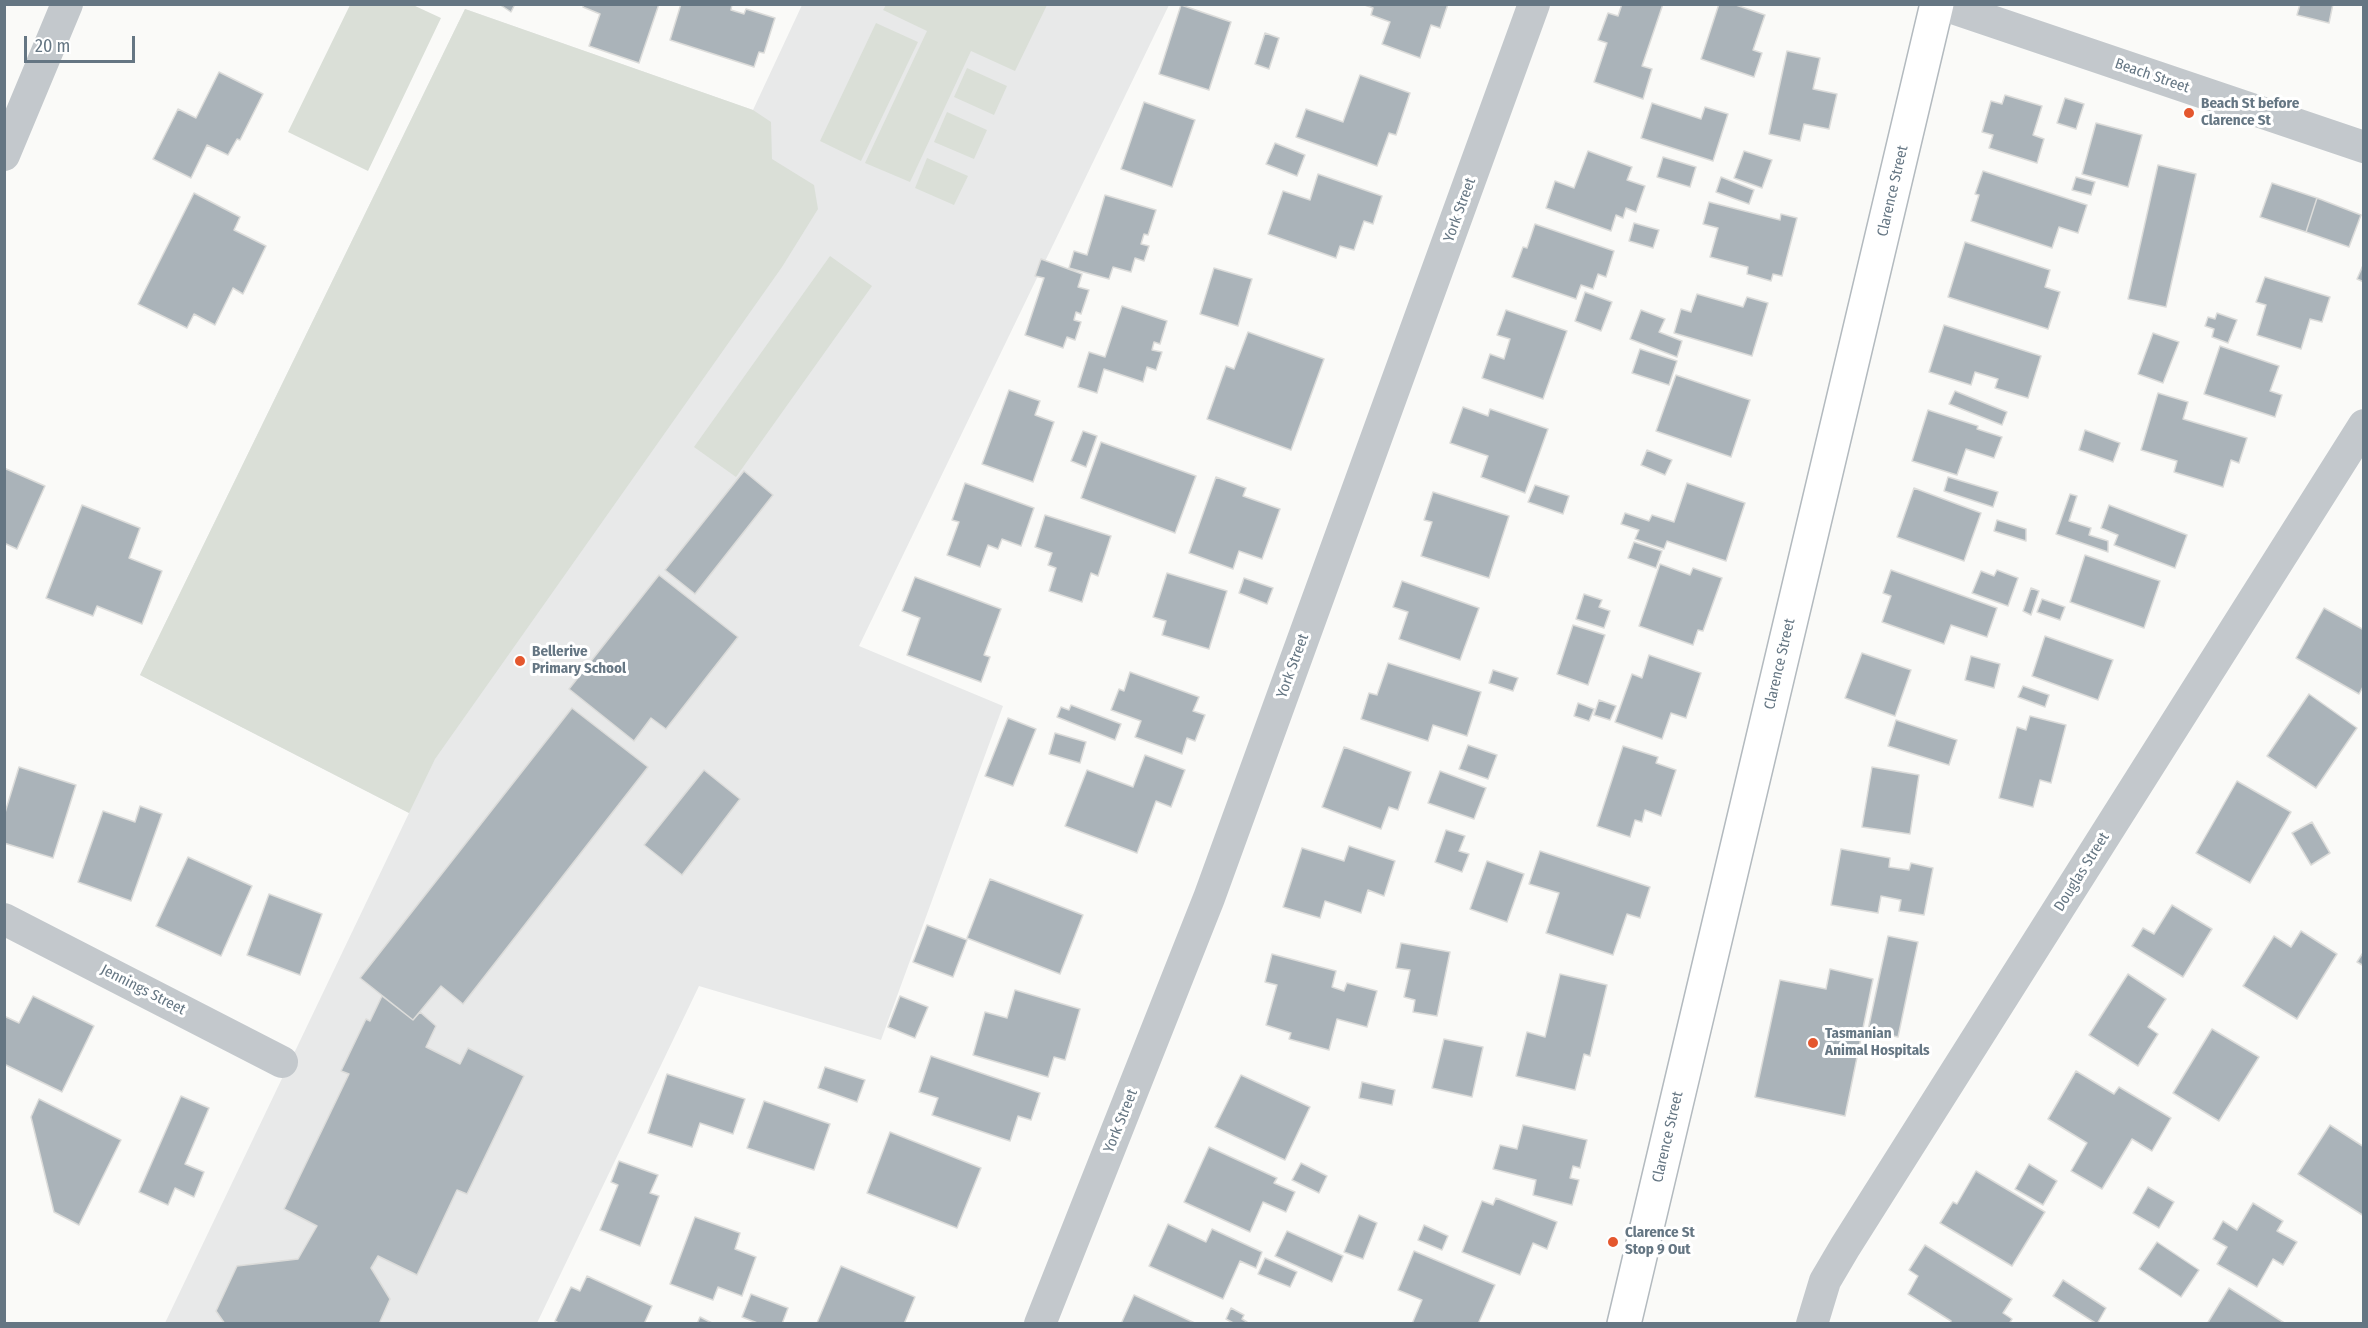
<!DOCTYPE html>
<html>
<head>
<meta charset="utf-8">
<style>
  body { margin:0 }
  #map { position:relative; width:2368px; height:1328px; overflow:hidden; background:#fafaf8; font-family:"Fira Sans Condensed",sans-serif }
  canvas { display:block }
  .frame { position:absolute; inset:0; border:6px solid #657683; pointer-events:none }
  .scale { position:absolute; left:24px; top:36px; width:111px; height:27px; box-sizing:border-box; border:3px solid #657683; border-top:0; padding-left:8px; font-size:18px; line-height:21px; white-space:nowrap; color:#657683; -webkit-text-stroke:4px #fff; paint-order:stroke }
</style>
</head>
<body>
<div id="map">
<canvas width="2368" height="1328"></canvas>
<div class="frame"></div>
<div class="scale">20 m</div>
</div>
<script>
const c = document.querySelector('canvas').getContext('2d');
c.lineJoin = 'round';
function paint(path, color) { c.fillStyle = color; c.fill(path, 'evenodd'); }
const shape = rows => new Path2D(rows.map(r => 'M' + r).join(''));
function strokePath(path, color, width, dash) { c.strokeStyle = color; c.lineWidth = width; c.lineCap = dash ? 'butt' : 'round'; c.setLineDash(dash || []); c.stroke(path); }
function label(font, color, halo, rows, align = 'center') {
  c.font = font + ' "Fira Sans Condensed",sans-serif'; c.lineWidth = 6; c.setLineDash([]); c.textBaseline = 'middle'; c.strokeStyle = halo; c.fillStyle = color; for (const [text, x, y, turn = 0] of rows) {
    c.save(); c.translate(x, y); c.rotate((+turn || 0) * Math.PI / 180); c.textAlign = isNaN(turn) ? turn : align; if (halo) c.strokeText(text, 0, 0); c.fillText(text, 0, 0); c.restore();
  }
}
const built = shape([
  [802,5,1169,5,859,646,1003,706,881,1040,699,986,537,1323,165,1323,409,813,140,675,465,9,753,110]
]);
const green = shape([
  [350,5,413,5,441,18,368,171,288,132],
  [886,5,1047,5,1015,71,971,51,910,182,865,163,927,31,883,10],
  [465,9,753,110,771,122,772,159,814,185,818,209,782,267,435,759,409,813,140,675],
  [876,23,918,42,861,161,820,141],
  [967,68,1007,86,994,115,954,97],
  [947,112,987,130,974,159,934,142],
  [927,158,968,176,954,205,915,188],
  [830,256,872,286,736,477,694,447]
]);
const building = shape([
  [499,4,515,4,511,12,499,4],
  [584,4,659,4,639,63,589,46,600,14,583,7,584,4],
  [681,4,732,4,731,10,744,14,746,9,775,18,764,53,759,52,754,67,670,40,681,4],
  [1362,4,1448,4,1440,28,1431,25,1420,58,1382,44,1390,22,1371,15,1373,8,1362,4],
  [1622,4,1663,4,1642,66,1652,69,1643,99,1594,82,1607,43,1598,40,1608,13,1618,16,1622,4],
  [1719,4,1733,4,1765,15,1753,50,1762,53,1754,77,1701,59,1719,4],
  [2300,4,2333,4,2329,23,2297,15,2300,4],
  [1181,5,1231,22,1209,90,1159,74,1181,5],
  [1265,33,1279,38,1269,69,1255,64,1265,33],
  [1787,51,1820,58,1813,89,1837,94,1829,129,1804,124,1800,141,1769,134,1787,51],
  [219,72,263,94,240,140,237,139,228,155,207,145,191,178,153,159,178,109,196,118,219,72],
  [1360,75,1410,93,1396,135,1389,133,1377,166,1296,137,1306,109,1343,122,1360,75],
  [2005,95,2042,106,2033,135,2044,139,2037,163,1989,148,1993,135,1982,132,1991,101,2002,104,2005,95],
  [2065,98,2084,104,2076,129,2057,123,2065,98],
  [1144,102,1195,120,1172,187,1121,169,1144,102],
  [1652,103,1701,119,1705,107,1728,114,1713,161,1641,138,1652,103],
  [2096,123,2142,135,2128,187,2082,174,2096,123],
  [1275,143,1305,155,1297,176,1266,164,1275,143],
  [1588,151,1632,167,1627,180,1645,186,1636,212,1626,208,1623,218,1616,215,1611,231,1546,208,1555,181,1574,188,1588,151],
  [1744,151,1772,160,1762,188,1734,178,1744,151],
  [1663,157,1696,167,1690,187,1657,177,1663,157],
  [2158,165,2196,174,2166,307,2128,299,2158,165],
  [1983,171,2087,205,2078,233,2059,227,2052,248,1971,221,1979,195,1975,194,1983,171],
  [1318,174,1382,196,1373,224,1364,221,1354,250,1340,246,1336,258,1268,234,1283,191,1310,200,1318,174],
  [1721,177,1754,190,1749,204,1716,192,1721,177],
  [2076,177,2095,182,2091,195,2072,190,2076,177],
  [2272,183,2317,198,2306,232,2260,217,2272,183],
  [194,193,240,217,234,230,266,246,243,294,233,288,215,325,194,314,187,328,138,304,194,193],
  [1105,195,1156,210,1148,235,1144,234,1141,244,1149,246,1144,261,1135,258,1131,272,1113,267,1109,279,1069,268,1074,251,1087,255,1105,195],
  [2317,198,2361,215,2349,247,2306,232,2317,198],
  [1709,202,1780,220,1781,214,1797,218,1782,276,1773,274,1771,281,1747,274,1748,267,1710,257,1718,228,1703,224,1709,202],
  [1634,223,1659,230,1653,248,1629,241,1634,223],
  [1535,224,1614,251,1606,277,1598,274,1593,289,1581,285,1576,299,1512,277,1523,247,1527,248,1535,224],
  [1965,242,2050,270,2045,287,2060,292,2048,329,1948,297,1965,242],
  [1041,259,1082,274,1078,287,1089,290,1081,314,1076,312,1074,320,1081,322,1075,340,1067,337,1063,348,1025,335,1044,278,1035,276,1041,259],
  [2364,263,2364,282,2357,279,2364,263],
  [1214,268,1252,279,1238,326,1200,314,1214,268],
  [2265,277,2330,297,2322,322,2310,319,2301,349,2257,335,2266,305,2256,302,2265,277],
  [1585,292,1612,302,1601,331,1575,321,1585,292],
  [1697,294,1743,307,1747,297,1768,303,1752,356,1674,333,1681,309,1691,312,1697,294],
  [1122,306,1167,321,1160,344,1154,342,1152,350,1162,352,1156,370,1147,367,1143,382,1104,369,1097,393,1078,387,1089,352,1105,357,1122,306],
  [1506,310,1567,331,1543,399,1482,378,1490,354,1504,359,1510,339,1497,335,1506,310],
  [1641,310,1665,319,1659,332,1682,341,1677,357,1630,339,1641,310],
  [2217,313,2237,320,2228,343,2212,337,2214,329,2205,326,2208,317,2215,319,2217,313],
  [1944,325,2041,356,2028,398,1995,388,1998,379,1975,372,1971,385,1929,372,1944,325],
  [1248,332,1324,359,1291,450,1207,419,1226,366,1234,369,1248,332],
  [2153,333,2179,342,2163,383,2138,374,2153,333],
  [2220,346,2279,366,2270,391,2282,395,2275,417,2204,394,2220,346],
  [1640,349,1677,361,1669,385,1632,373,1640,349],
  [1676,375,1750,400,1731,457,1656,431,1676,375],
  [1009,390,1040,401,1035,415,1054,422,1033,482,982,464,1009,390],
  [1955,391,2007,412,2002,425,1949,404,1955,391],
  [2158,393,2188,402,2183,419,2247,438,2239,463,2231,460,2223,487,2174,472,2177,461,2141,450,2158,393],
  [1463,407,1488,416,1490,409,1548,429,1525,493,1481,477,1488,456,1450,443,1463,407],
  [1928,410,1978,426,1977,429,2002,437,1994,458,1966,449,1957,475,1912,461,1928,410],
  [2085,430,2120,443,2113,462,2079,450,2085,430],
  [1083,431,1097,436,1086,467,1071,461,1083,431],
  [1101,442,1196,476,1175,533,1081,498,1101,442],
  [1647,450,1672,460,1665,475,1641,465,1647,450],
  [4,468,45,486,17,549,4,543,4,468],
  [744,471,773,495,695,594,665,570,744,471],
  [1216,477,1246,488,1243,496,1280,509,1262,559,1239,551,1233,569,1189,553,1216,477],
  [1948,477,1998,492,1993,507,1944,491,1948,477],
  [965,483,1034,508,1021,546,1002,539,998,549,988,545,980,567,947,555,959,522,952,520,965,483],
  [1687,483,1745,503,1726,561,1667,541,1664,549,1635,539,1639,530,1621,524,1625,513,1649,521,1652,515,1674,522,1687,483],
  [1535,485,1569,496,1563,514,1528,502,1535,485],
  [1914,488,1981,513,1964,561,1897,537,1914,488],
  [1433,492,1509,516,1489,578,1421,556,1432,522,1424,520,1433,492],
  [2070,494,2077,496,2069,521,2091,528,2089,535,2108,541,2108,552,2056,534,2070,494],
  [82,505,140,528,129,558,162,571,142,624,97,606,93,616,46,598,82,505],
  [2109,505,2187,535,2175,568,2114,545,2118,535,2101,528,2109,505],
  [1045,515,1111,536,1098,576,1091,573,1082,602,1049,591,1056,568,1048,565,1052,553,1035,547,1045,515],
  [1997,520,2026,529,2026,541,1994,531,1997,520],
  [1634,542,1662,551,1656,568,1628,558,1634,542],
  [2085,555,2160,581,2144,628,2070,602,2085,555],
  [1660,564,1690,575,1693,568,1722,578,1703,631,1698,630,1693,645,1639,626,1660,564],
  [1891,570,1997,608,1987,637,1951,625,1944,644,1882,622,1891,596,1883,593,1891,570],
  [1997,570,2018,578,2008,606,1972,593,1981,571,1994,576,1997,570],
  [1167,573,1227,591,1209,649,1162,635,1166,621,1153,617,1167,573],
  [659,575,738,637,666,729,651,718,634,741,569,689,659,575],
  [915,577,1001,609,984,655,990,657,981,682,907,655,920,618,902,611,915,577],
  [1244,578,1273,588,1267,604,1239,593,1244,578],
  [1402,581,1479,608,1460,660,1399,639,1408,612,1393,607,1402,581],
  [2031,588,2039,591,2031,615,2023,611,2031,588],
  [1584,594,1602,600,1599,607,1610,611,1604,628,1576,619,1584,594],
  [2042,599,2065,607,2060,620,2037,612,2042,599],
  [2324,608,2364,630,2364,685,2359,694,2296,658,2324,608],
  [1573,625,1605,635,1588,685,1557,674,1573,625],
  [2045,636,2113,660,2098,700,2032,676,2045,636],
  [1862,653,1911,670,1895,716,1845,698,1862,653],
  [1649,655,1701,673,1686,718,1671,713,1662,739,1615,722,1632,674,1642,678,1649,655],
  [1971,656,2000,664,1994,688,1965,680,1971,656],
  [1388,663,1481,692,1467,736,1433,725,1428,741,1361,719,1369,693,1377,695,1388,663],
  [1493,670,1518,678,1513,691,1489,683,1493,670],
  [1130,672,1199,697,1193,711,1205,715,1195,741,1187,738,1182,754,1135,737,1141,721,1111,710,1119,689,1124,691,1130,672],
  [2023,686,2049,695,2045,707,2018,697,2023,686],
  [2309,694,2357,728,2316,788,2267,756,2309,694],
  [1599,700,1616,706,1610,720,1594,715,1599,700],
  [1578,703,1594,709,1589,721,1574,716,1578,703],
  [1071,705,1121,724,1115,740,1057,717,1061,707,1069,710,1071,705],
  [572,708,648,767,463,1004,441,986,413,1020,360,978,572,708],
  [2030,716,2066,725,2051,783,2040,780,2033,807,1999,798,2017,727,2026,730,2030,716],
  [1008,718,1036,729,1013,786,985,776,1008,718],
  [1896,720,1957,740,1949,765,1888,746,1896,720],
  [1055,733,1086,742,1080,763,1049,754,1055,733],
  [1468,745,1497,755,1488,779,1459,769,1468,745],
  [1623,746,1658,757,1656,763,1676,770,1661,816,1645,810,1642,822,1635,820,1630,837,1597,826,1623,746],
  [1344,747,1411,772,1398,810,1389,807,1381,829,1322,807,1344,747],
  [1145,755,1185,770,1171,807,1156,801,1137,853,1065,826,1087,770,1133,787,1145,755],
  [19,767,76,785,53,858,4,843,4,816,19,767],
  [1872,767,1919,775,1910,834,1862,827,1872,767],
  [704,770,740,799,682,875,644,845,704,770],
  [1440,771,1486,788,1474,819,1428,803,1440,771],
  [2237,781,2291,812,2250,883,2196,853,2237,781],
  [140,806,162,814,131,901,78,882,103,811,135,822,140,806],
  [2312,822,2330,853,2311,865,2292,833,2312,822],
  [1446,830,1465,836,1459,851,1469,854,1462,872,1435,862,1446,830],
  [1349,846,1395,861,1384,896,1368,890,1361,913,1325,901,1320,918,1283,907,1302,848,1344,861,1349,846],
  [1841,849,1890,858,1889,867,1909,870,1911,863,1933,868,1924,915,1899,911,1901,900,1881,896,1878,913,1831,905,1841,849],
  [1540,851,1650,887,1640,918,1627,914,1613,955,1546,933,1559,893,1529,884,1540,851],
  [188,857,252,886,221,956,156,926,188,857],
  [1487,861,1524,874,1507,922,1470,909,1487,861],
  [990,879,1083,915,1060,974,967,938,990,879],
  [269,894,322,914,300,975,247,955,269,894],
  [2172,905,2212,929,2183,977,2132,946,2143,928,2154,934,2172,905],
  [927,925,967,940,953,977,913,962,927,925],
  [2301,931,2337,954,2297,1019,2243,986,2274,936,2291,947,2301,931],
  [1888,936,1918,942,1898,1037,1868,1030,1888,936],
  [1401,943,1450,952,1437,1016,1413,1012,1415,1000,1404,997,1410,970,1396,968,1401,943],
  [2364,951,2364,966,2357,962,2364,951],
  [1272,954,1336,971,1332,987,1344,991,1347,983,1377,991,1367,1027,1337,1019,1329,1050,1289,1039,1291,1033,1266,1025,1277,985,1265,982,1272,954],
  [1830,969,1873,979,1845,1116,1755,1097,1780,980,1826,989,1830,969],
  [1560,974,1607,985,1590,1056,1584,1054,1575,1090,1516,1076,1527,1032,1545,1037,1560,974],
  [2128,974,2166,999,2148,1027,2158,1034,2138,1066,2089,1035,2128,974],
  [1015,990,1080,1009,1065,1060,1054,1057,1048,1077,973,1055,985,1012,1007,1018,1015,990],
  [33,996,94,1026,62,1092,4,1064,4,1016,19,1023,33,996],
  [382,996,413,1020,420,1012,436,1026,426,1047,460,1064,468,1048,524,1076,467,1194,457,1190,417,1275,378,1256,371,1268,390,1299,379,1324,225,1324,216,1311,237,1266,298,1259,317,1226,284,1209,349,1074,341,1071,366,1019,370,1021,382,996],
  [900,996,928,1007,915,1038,888,1027,900,996],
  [2212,1029,2259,1057,2219,1121,2173,1093,2212,1029],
  [1444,1039,1483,1047,1472,1097,1432,1088,1444,1039],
  [931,1056,1040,1093,1031,1120,1018,1116,1010,1141,932,1115,938,1098,919,1092,931,1056],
  [825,1067,865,1080,857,1102,818,1088,825,1067],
  [2076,1071,2114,1094,2119,1087,2171,1118,2152,1151,2132,1139,2102,1189,2071,1171,2087,1143,2048,1119,2076,1071],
  [667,1074,745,1099,733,1134,700,1123,692,1147,648,1133,667,1074],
  [1241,1075,1310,1107,1285,1160,1215,1127,1241,1075],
  [1362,1082,1395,1090,1392,1105,1359,1098,1362,1082],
  [181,1096,209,1108,185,1164,204,1172,194,1197,175,1188,168,1205,139,1192,181,1096],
  [39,1099,121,1140,79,1225,54,1212,31,1117,39,1099],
  [764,1101,830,1124,814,1170,747,1148,764,1101],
  [1523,1125,1587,1140,1580,1168,1573,1166,1570,1178,1579,1180,1572,1205,1533,1195,1536,1180,1493,1169,1500,1145,1517,1149,1523,1125],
  [2330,1125,2364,1147,2364,1216,2298,1174,2330,1125],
  [890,1132,981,1168,957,1228,867,1193,890,1132],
  [1209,1147,1277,1178,1274,1183,1295,1192,1286,1212,1263,1202,1250,1232,1184,1202,1209,1147],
  [619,1161,658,1175,650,1193,659,1196,640,1246,600,1230,618,1185,611,1182,619,1161],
  [1301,1163,1327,1176,1319,1193,1292,1180,1301,1163],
  [2029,1164,2057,1181,2043,1205,2015,1189,2029,1164],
  [1976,1171,2045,1212,2012,1266,1940,1223,1953,1202,1957,1204,1976,1171],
  [2148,1187,2174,1202,2159,1228,2133,1213,2148,1187],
  [1496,1198,1557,1222,1547,1249,1533,1243,1520,1275,1462,1252,1482,1201,1493,1205,1496,1198],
  [2253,1203,2283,1221,2277,1231,2297,1242,2283,1265,2273,1259,2257,1287,2217,1264,2227,1247,2213,1239,2223,1221,2237,1230,2253,1203],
  [1359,1215,1377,1223,1363,1259,1344,1252,1359,1215],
  [695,1217,740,1233,735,1249,756,1257,742,1296,718,1287,713,1300,670,1284,695,1217],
  [1168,1224,1206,1242,1212,1229,1262,1252,1256,1268,1240,1261,1223,1299,1149,1266,1168,1224],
  [1424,1225,1448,1236,1442,1250,1418,1240,1424,1225],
  [1287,1231,1343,1256,1332,1282,1275,1256,1287,1231],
  [2157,1242,2199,1270,2181,1297,2139,1269,2157,1242],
  [1925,1245,2012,1299,2003,1313,2012,1319,2009,1324,1950,1324,1951,1321,1908,1294,1918,1276,1909,1270,1925,1245],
  [1414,1251,1495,1285,1478,1324,1412,1324,1422,1300,1398,1290,1414,1251],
  [1265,1258,1297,1272,1290,1287,1258,1274,1265,1258],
  [841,1266,915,1297,904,1324,817,1323,841,1266],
  [587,1276,652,1306,644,1324,560,1324,555,1321,571,1287,580,1291,587,1276],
  [2063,1280,2106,1308,2097,1324,2053,1296,2063,1280],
  [2229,1288,2286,1324,2207,1324,2229,1288],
  [751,1294,788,1308,782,1324,760,1324,742,1317,751,1294],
  [1134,1295,1197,1324,1121,1324,1134,1295],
  [1231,1308,1244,1315,1242,1319,1247,1322,1246,1324,1235,1324,1226,1319,1231,1308],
  [700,1317,714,1324,697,1324,700,1317]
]);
const street = shape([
  [1941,4,2364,147],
  [4,155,67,4],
  [4,919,282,1062],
  [1040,1324,1209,898,1534,4],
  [1812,1324,1825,1281,1845,1247,2364,425]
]);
const secondary = shape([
  [1624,1324,1937,4]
]);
const markers = [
  [2189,113,6,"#e4572e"],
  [520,661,6,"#e4572e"],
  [1813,1043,6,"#e4572e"],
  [1613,1242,6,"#e4572e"]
];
const streetNames = [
  ["Beach Street",2152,76,19],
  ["Clarence Street",1893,191,-77],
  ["York Street",1460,210,-70],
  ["Clarence Street",1780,664,-77],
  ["York Street",1293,666,-70],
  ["Douglas Street",2082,872,-58],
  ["Jennings Street",143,990,27],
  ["York Street",1121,1121,-68],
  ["Clarence Street",1668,1137,-77]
];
const poiNames = [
  ["Beach St before",2201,104],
  ["Clarence St",2201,121],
  ["Bellerive",532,652],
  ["Primary School",532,669],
  ["Tasmanian",1825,1034],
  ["Animal Hospitals",1825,1051],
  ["Clarence St",1625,1233],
  ["Stop 9 Out",1625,1250]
];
paint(built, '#e8e9e9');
paint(green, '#dadfd7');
paint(building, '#aab3b9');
strokePath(building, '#dcdcda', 1.5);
strokePath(secondary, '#b3babf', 36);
strokePath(street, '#c3c8cc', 32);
strokePath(secondary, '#fff', 33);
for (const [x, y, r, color] of markers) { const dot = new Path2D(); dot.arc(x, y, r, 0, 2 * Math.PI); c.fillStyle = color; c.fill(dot); strokePath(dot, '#fff', 2); }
label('15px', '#657683', '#fff', streetNames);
label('bold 15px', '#657683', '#fff', poiNames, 'left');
</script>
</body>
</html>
